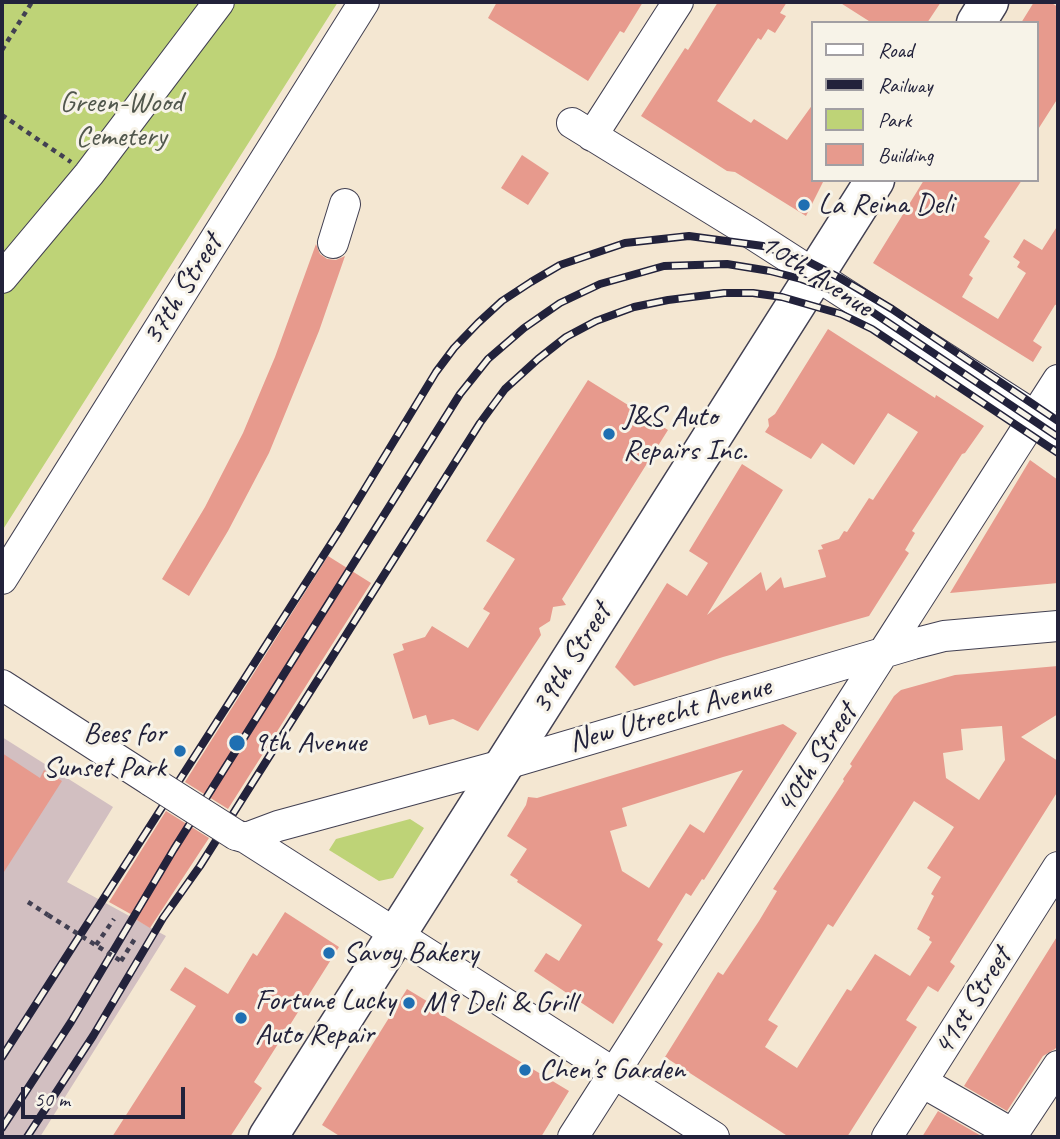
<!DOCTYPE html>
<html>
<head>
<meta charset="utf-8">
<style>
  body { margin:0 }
  #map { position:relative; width:1060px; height:1139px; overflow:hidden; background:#f4e7d2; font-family:Caveat,sans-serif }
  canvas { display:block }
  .frame { position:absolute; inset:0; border:4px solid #22223b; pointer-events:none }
  .legend { position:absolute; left:811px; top:21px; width:228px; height:161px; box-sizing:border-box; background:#f7f3e8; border:2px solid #a29fa3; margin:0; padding:9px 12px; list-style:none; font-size:21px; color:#22223b }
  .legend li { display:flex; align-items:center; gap:14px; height:35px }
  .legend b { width:35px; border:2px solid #a29fa3 }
  .scale { position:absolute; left:21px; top:1087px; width:164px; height:32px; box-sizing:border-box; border:4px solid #22223b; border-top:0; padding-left:9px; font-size:21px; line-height:24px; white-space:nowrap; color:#22223b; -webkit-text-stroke:5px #f7f3e8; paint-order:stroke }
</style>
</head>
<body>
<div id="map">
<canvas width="1060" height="1139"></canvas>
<div class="frame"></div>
<ul class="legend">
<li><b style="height:9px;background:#fff"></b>Road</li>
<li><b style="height:9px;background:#22223b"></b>Railway</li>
<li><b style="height:19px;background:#bed377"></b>Park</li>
<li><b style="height:19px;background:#e79a8d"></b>Building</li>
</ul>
<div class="scale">50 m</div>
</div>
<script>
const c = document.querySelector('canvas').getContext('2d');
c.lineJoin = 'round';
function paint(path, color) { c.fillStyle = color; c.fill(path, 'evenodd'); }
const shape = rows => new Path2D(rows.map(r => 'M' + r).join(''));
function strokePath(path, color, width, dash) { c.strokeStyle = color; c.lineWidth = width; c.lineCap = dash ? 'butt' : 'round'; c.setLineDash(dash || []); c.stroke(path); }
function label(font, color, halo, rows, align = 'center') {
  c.font = font + ' Caveat,sans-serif'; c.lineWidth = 6; c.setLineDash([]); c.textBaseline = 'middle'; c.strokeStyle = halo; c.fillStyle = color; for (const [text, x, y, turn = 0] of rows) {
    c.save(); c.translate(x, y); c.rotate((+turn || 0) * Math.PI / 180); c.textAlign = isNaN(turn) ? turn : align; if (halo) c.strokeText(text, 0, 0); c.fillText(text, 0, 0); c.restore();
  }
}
const industrial = shape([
  [2,737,113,807,67,882,166,936,40,1137,2,1137]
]);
const green = shape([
  [2,2,338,2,2,531],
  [410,819,424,828,393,878,379,881,329,850,336,839]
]);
const building = shape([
  [497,2,643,2,624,33,620,31,588,81,488,18],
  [718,2,787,2,780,13,786,16,775,33,768,29,761,40,758,38,717,101,751,123,754,119,787,140,813,104,813,180,824,180,806,216,735,172,727,171,641,116,685,48,688,50],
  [839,2,941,2,927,23,872,23],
  [1034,2,1050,2,1058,7,1058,98,1037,131,1037,23,1021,23],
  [522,155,549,173,528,205,501,188],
  [924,180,1022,180,984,237,990,241,969,275,973,278,962,297,998,319,1026,273,1017,267,1020,262,1013,257,1024,239,1042,250,1058,225,1058,304,1055,305,1033,341,1042,347,1033,362,873,263],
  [316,244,320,254,327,259,336,260,345,256,319,331,269,453,228,531,189,596,162,579,205,507,243,433,275,357],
  [828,329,935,398,936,395,984,426,965,453,962,454,912,531,915,533,905,550,909,553,869,616,723,657,634,686,615,667,667,583,687,596,708,563,689,551,742,464,783,490,707,615,761,572,766,591,781,577,784,588,826,577,818,550,823,549,821,545,839,539,844,531,847,532,869,498,873,500,918,432,888,413,854,465,822,443,811,459,765,432,769,426,768,419,775,414],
  [588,380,668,430,562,599,566,605,553,607,550,621,539,628,541,635,478,731,453,719,429,725,426,715,413,719,393,654,404,650,402,644,425,637,432,626,468,648,490,613,483,609,515,559,486,541],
  [1030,460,1058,480,1058,583,950,593],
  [328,556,371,583,228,809,185,782],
  [1058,666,1058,714,1021,737,1058,761,1058,791,950,962,955,966,938,992,928,986,906,1020,917,1027,847,1137,789,1137,665,1057,718,972,723,975,759,921,777,891,773,889,844,781,843,779,852,766,850,764,894,696,901,690,955,675],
  [1002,726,1005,760,979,800,946,778,943,753,963,750,961,729],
  [914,801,954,827,927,868,941,877,931,894,934,896,917,929,930,937,929,940,932,942,910,976,875,954,851,991,847,989,797,1068,765,1047,778,1026,768,1020,828,924,833,927],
  [783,724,797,733,704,880,702,879,691,896,686,893,657,940,663,944,613,1024,534,971,546,953,559,961,582,925,517,882,518,880,510,875,527,849,507,836,526,805,528,797,537,798],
  [743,770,704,833,690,824,649,888,622,871,610,831,627,826,622,808],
  [2,753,40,778,44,770,62,781,2,875],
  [166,811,209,838,150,928,135,919,136,917,109,902],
  [285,912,339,947,254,1082,262,1088,230,1137,112,1137,196,1006,170,990,185,967,228,994,253,953,257,956],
  [1058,935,1058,1045,1055,1049,1043,1056,1007,1111,964,1086],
  [407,989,435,1006,433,1009,569,1091,541,1137,341,1137,322,1125],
  [938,1111,983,1137,922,1137]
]);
const path = shape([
  [2,50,32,2],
  [2,115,71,162],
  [28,902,48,915],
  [96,945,114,919],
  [121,961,136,937]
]);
const minor = shape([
  [572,123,749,232,1058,431],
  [592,136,678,2],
  [333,243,345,204],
  [2,278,89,174,219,2],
  [2,579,364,2],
  [2,685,151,781],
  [236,835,246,838,714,1137],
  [246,838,278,826,506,764,913,644,944,636,1058,626],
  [922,1082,1013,1134,1058,1066],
  [573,1137,1058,380],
  [887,1137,1058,867]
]);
const major = shape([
  [976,23,989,2],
  [268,1137,875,180]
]);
const rail = shape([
  [2,1057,341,528,436,372,454,348,478,323,502,301,531,282,560,265,625,243,689,236,763,246,807,261,840,278,892,309,1058,421],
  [2,1128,71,1022,174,849,460,394,488,359,524,328,560,303,600,284,664,266,727,264,770,271,801,279,834,291,862,305,1058,437],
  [27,1137,93,1036,163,918,200,866,480,423,505,389,538,359,566,337,596,321,634,307,668,300,724,293,753,293,782,297,841,314,872,329,1058,453]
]);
const pathBridge = shape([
  [48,915,121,961]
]);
const minorBridge = shape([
  [151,781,236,835]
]);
const markers = [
  [804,205,7,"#1f6fb2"],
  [609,434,7,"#1f6fb2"],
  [237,743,9,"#1f6fb2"],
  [180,751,7,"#1f6fb2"],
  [329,953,7,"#1f6fb2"],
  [409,1003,7,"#1f6fb2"],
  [241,1018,7,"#1f6fb2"],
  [525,1070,7,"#1f6fb2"]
];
const parkNames = [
  ["Green-Wood",121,103],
  ["Cemetery",121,137]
];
const poiNames = [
  ["La Reina Deli",818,205],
  ["J&S Auto",623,417],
  ["Repairs Inc.",623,451],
  ["Bees for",166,734,"right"],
  ["Sunset Park",166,768,"right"],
  ["9th Avenue",253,743],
  ["Savoy Bakery",343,953],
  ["Fortune Lucky",255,1001],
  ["Auto Repair",255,1035],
  ["M9 Deli & Grill",423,1003],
  ["Chen's Garden",539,1070]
];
const streetNames = [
  ["10th Avenue",816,276,33],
  ["37th Street",183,290,-58],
  ["39th Street",572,659,-58],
  ["New Utrecht Avenue",670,715,-16],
  ["40th Street",817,759,-57],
  ["41st Street",973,1002,-58]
];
paint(industrial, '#d2bfc1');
paint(green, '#bed377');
paint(building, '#e79a8d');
strokePath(minor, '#424052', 32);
strokePath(major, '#424052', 41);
strokePath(path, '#424052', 4.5, [5, 5]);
strokePath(minor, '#fff', 30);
strokePath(major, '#fff', 38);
strokePath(rail, '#22223b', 8);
strokePath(rail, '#f7f3e8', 5, [16]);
strokePath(minorBridge, '#424052', 32, []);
strokePath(pathBridge, '#424052', 4.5, [5, 5]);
strokePath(minorBridge, '#fff', 30);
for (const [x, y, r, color] of markers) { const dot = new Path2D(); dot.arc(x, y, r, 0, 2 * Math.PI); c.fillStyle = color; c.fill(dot); strokePath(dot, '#f7f3e8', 2.5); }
label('30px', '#51574d', '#f7f3e8', parkNames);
label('30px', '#22223b', '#f7f3e8', poiNames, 'left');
label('30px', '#22223b', '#f7f3e8', streetNames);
</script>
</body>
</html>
